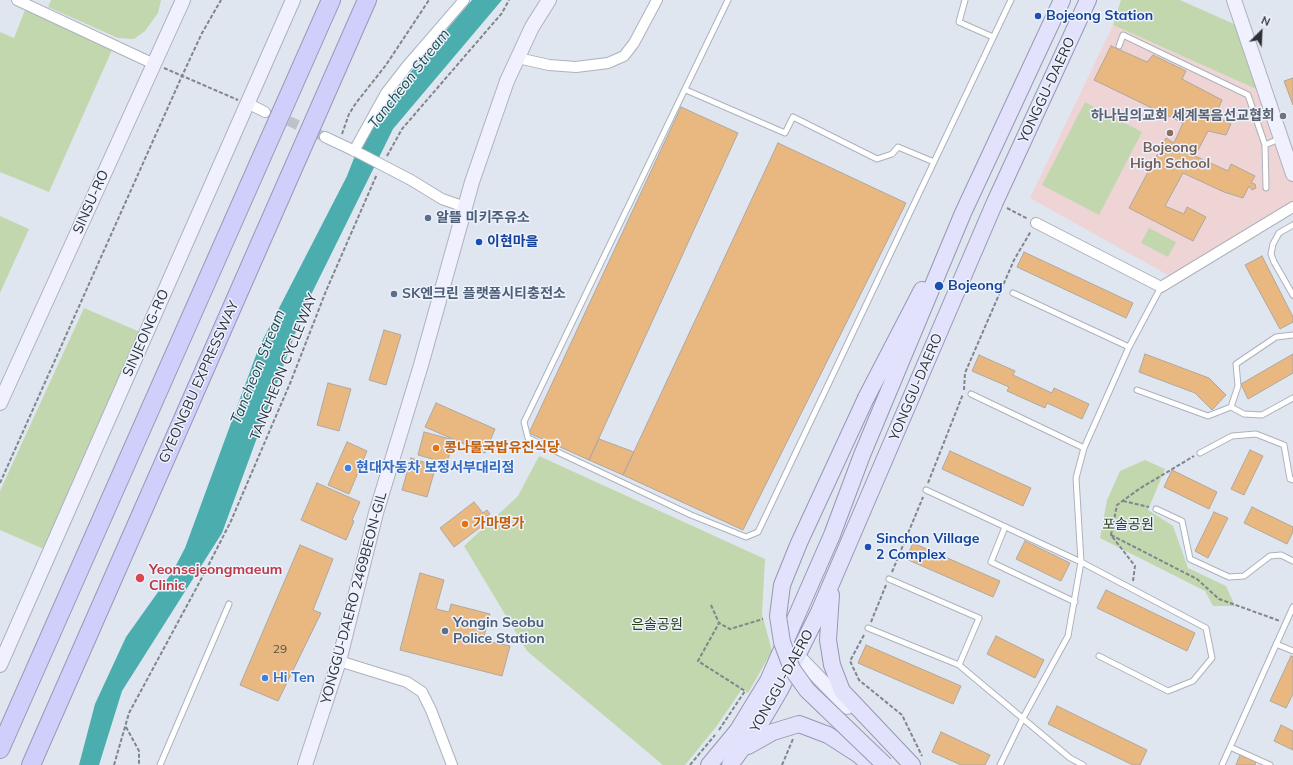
<!DOCTYPE html>
<html>
<head>
<meta charset="utf-8">
<style>
  body { margin:0 }
  #map { position:relative; width:1293px; height:765px; overflow:hidden; background:#e0e6f0; font-family:Mulish,sans-serif }
  canvas { display:block }
  .north { position:absolute; left:1241px; top:12px; width:40px; height:40px; -webkit-text-stroke:3px #edf3fe; paint-order:stroke; rotate:24deg; font-size:11px; font-weight:700; line-height:16px; text-align:center; color:#2e3034 }
  .north::after { content:''; display:block; margin:auto; width:14px; height:18px; background:#2e3034; clip-path:polygon(50% 0,100% 100%,50% 72%,0 100%) }
</style>
</head>
<body>
<div id="map">
<canvas width="1293" height="765"></canvas>
<div class="north">N</div>
</div>
<script>
const c = document.querySelector('canvas').getContext('2d');
c.lineJoin = 'round';
function paint(path, color) { c.fillStyle = color; c.fill(path, 'evenodd'); }
const shape = rows => new Path2D(rows.map(r => 'M' + r).join(''));
function strokePath(path, color, width, dash) { c.strokeStyle = color; c.lineWidth = width; c.lineCap = dash ? 'butt' : 'round'; c.setLineDash(dash || []); c.stroke(path); }
function label(font, color, halo, rows, align = 'center') {
  c.font = font + ' Mulish,"Noto Sans KR",sans-serif'; c.lineWidth = 3; c.setLineDash([]); c.textBaseline = 'middle'; c.strokeStyle = halo; c.fillStyle = color; for (const [text, x, y, turn = 0] of rows) {
    c.save(); c.translate(x, y); c.rotate((+turn || 0) * Math.PI / 180); c.textAlign = isNaN(turn) ? turn : align; if (halo) c.strokeText(text, 0, 0); c.fillText(text, 0, 0); c.restore();
  }
}
const education = shape([
  [1113,25,1265,93,1293,173,1293,207,1175,279,1030,198]
]);
const green = shape([
  [51,0,161,0,158,13,145,31,134,39,118,38,48,7],
  [1121,0,1180,0,1243,28,1265,93,1113,25],
  [25,10,112,50,49,192,0,172,0,32,14,38],
  [1085,102,1142,132,1099,215,1042,185],
  [0,216,29,229,0,293],
  [1149,228,1176,242,1168,257,1141,243],
  [84,308,140,332,46,550,0,530,0,491],
  [539,456,765,559,762,614,772,651,748,693,742,689,716,727,685,765,663,765,527,651,464,546,518,496],
  [1145,460,1165,469,1148,510,1173,526,1188,568,1226,586,1235,606,1213,606,1205,591,1100,538,1107,500,1120,471]
]);
const water = shape([
  [472,0,502,0,393,129,305,307,222,533,122,691,99,765,79,765,95,704,126,637,173,571,185,548,259,347,347,176,368,122]
]);
const building = shape([
  [1111,46,1147,62,1153,55,1186,71,1182,79,1222,100,1215,116,1231,124,1226,135,1208,131,1195,156,1228,171,1231,164,1255,176,1251,183,1255,184,1256,188,1252,190,1249,186,1243,198,1224,192,1183,173,1165,206,1184,214,1187,207,1206,217,1193,241,1129,208,1166,138,1174,143,1183,123,1094,80,1111,46],
  [1293,78,1293,105,1284,81,1293,78],
  [681,107,738,133,589,460,529,433,681,107],
  [778,143,906,203,743,530,623,475,778,143],
  [1024,252,1133,303,1126,318,1017,267,1024,252],
  [1262,256,1293,317,1293,322,1280,329,1245,265,1262,256],
  [384,330,401,335,386,385,369,380,384,330],
  [1145,354,1209,378,1226,395,1212,410,1195,393,1139,372,1145,354],
  [1293,354,1293,373,1248,399,1241,384,1293,354],
  [979,355,1015,371,1013,375,1052,393,1054,388,1089,404,1082,419,1047,403,1045,408,1007,391,1009,387,972,371,979,355],
  [328,383,351,389,339,431,317,425,328,383],
  [436,403,495,429,485,453,425,427,436,403],
  [424,432,454,440,447,463,418,455,424,432],
  [599,439,634,452,623,475,589,460,599,439],
  [347,442,367,451,349,494,328,485,347,442],
  [1250,450,1263,456,1244,495,1231,489,1250,450],
  [950,451,1031,488,1023,506,942,469,950,451],
  [411,458,436,466,427,497,402,490,411,458],
  [1172,470,1217,492,1209,509,1164,487,1172,470],
  [317,483,360,502,352,520,354,521,346,540,301,520,317,483],
  [474,502,483,513,487,510,490,514,487,516,490,520,454,547,440,528,474,502],
  [1252,507,1293,527,1293,532,1287,544,1244,523,1252,507],
  [1214,512,1228,518,1208,558,1195,551,1214,512],
  [1025,541,1070,563,1061,581,1016,559,1025,541],
  [913,543,1000,581,993,597,906,559,913,543],
  [300,545,333,559,313,610,321,613,278,701,240,685,300,545],
  [420,573,444,580,436,609,449,612,451,604,490,614,483,640,510,646,502,676,400,650,420,573],
  [1106,590,1195,633,1187,651,1097,608,1106,590],
  [996,636,1044,660,1035,678,987,654,996,636],
  [866,645,961,686,953,704,858,663,866,645],
  [1291,656,1293,657,1293,694,1286,708,1270,701,1291,656],
  [1057,706,1147,750,1140,765,1133,765,1048,724,1057,706],
  [1281,725,1293,731,1293,750,1274,741,1281,725],
  [941,732,990,755,985,765,961,765,932,752,941,732],
  [1240,755,1256,762,1255,765,1236,765,1240,755]
]);
const streetTunnel = shape([
  [275,115,325,137]
]);
const path = shape([
  [164,68,238,100],
  [342,134,349,114,356,103,386,65,429,0],
  [387,156,402,129,502,13,509,0],
  [1007,208,1028,219],
  [964,390,965,373,1014,260,1031,231],
  [0,483,182,76,202,33,221,0],
  [928,483,963,394],
  [1123,501,1149,507],
  [1111,535,1197,579,1219,599,1280,621],
  [892,572,923,497],
  [1133,581,1135,566,1111,535,1117,505,1139,489,1194,456],
  [711,605,719,623],
  [871,622,886,585],
  [864,635,850,661,859,680,902,715,922,756],
  [126,727,139,751,139,765],
  [719,730,745,691,698,661,719,623,730,629,763,619],
  [114,765,129,713,205,572,231,521,291,381,326,291,377,174],
  [690,765,715,735],
  [782,765,793,739]
]);
const lane = shape([
  [728,0,524,422,528,438,691,515,746,537,758,532,1011,0],
  [965,0,959,22,993,37],
  [1119,46,1123,35,1248,95,1265,145],
  [686,90,785,133,793,117,877,159,892,154,898,147,934,162],
  [1266,188,1265,145,1279,139],
  [1293,225,1279,233,1273,244,1271,254,1274,262,1293,295],
  [1013,293,1129,347],
  [1137,390,1208,416,1231,407,1238,386,1236,364,1276,337,1293,335],
  [971,394,1084,448],
  [1231,407,1244,414,1262,415,1293,398],
  [1200,453,1232,436,1256,434,1284,445,1290,479,1293,480],
  [926,490,1081,562,1206,628,1212,658,1193,681,1168,691,1099,656],
  [1156,509,1182,521,1190,559,1229,577,1244,576,1270,556,1281,555,1293,561],
  [1005,527,991,562,1075,602],
  [889,579,979,618,959,665,1070,758,1083,765],
  [868,628,959,665],
  [1276,644,1293,651],
  [1230,747,1270,765],
  [160,765,229,604],
  [1000,765,1023,718,1068,636,1081,562,1076,478,1084,448,1129,347,1161,287],
  [1222,765,1293,607]
]);
const street = shape([
  [17,0,154,64],
  [518,58,549,65,576,67,608,63,624,56,634,43,657,0],
  [247,103,265,112],
  [325,137,359,153],
  [354,151,386,93,407,66,464,0],
  [411,180,442,199,465,207],
  [1036,223,1161,287,1293,207],
  [339,661,407,682,422,692,431,710,452,765]
]);
const secondary = shape([
  [1234,0,1293,174],
  [0,403,183,0],
  [791,649,847,707],
  [0,665,293,0],
  [305,765,339,661,376,513,421,365,472,182,507,81,532,27,549,0]
]);
const primary = shape([
  [866,398,922,290],
  [831,595,828,640,832,665,842,691,912,765],
  [748,746,773,732,799,724,828,735,859,755,870,765],
  [709,765,738,730,768,681,832,535,862,455,963,213,1062,0],
  [730,765,760,724,780,690,819,612,995,202,1088,0]
]);
const highway = shape([
  [0,749,331,0],
  [31,765,367,0]
]);
const streetBridge = shape([
  [361,154,411,180]
]);
const primaryBridge = shape([
  [866,398,799,543,782,585,778,616,782,642,792,669,807,690,885,765]
]);
const markers = [
  [1038,16,4,"#1a4fb4"],
  [1283,116,4,"#6b7280"],
  [1170,133,4,"#8d6e63"],
  [428,218,4,"#5c6f8a"],
  [479,242,4,"#1a4fb4"],
  [939,286,5,"#1a4fb4"],
  [394,294,4,"#5c6f8a"],
  [436,448,4,"#e8710a"],
  [348,468,4,"#3f7fe0"],
  [465,524,4,"#e8710a"],
  [868,547,4,"#1a4fb4"],
  [140,578,5,"#e0444e"],
  [445,631,4,"#5c6f8a"],
  [265,678,4,"#3f7fe0"]
];
const numberNames = [
  ["29",280,649]
];
const transitNames = [
  ["Bojeong Station",1046,16],
  ["이현마을",487,242],
  ["Bojeong",948,286],
  ["Sinchon Village",876,539],
  ["2 Complex",876,555]
];
const streetNames = [
  ["YONGGU-DAERO",1047,90,-65],
  ["SINSU-RO",91,202,-66],
  ["SINJEONG-RO",146,333,-66],
  ["TANCHEON CYCLEWAY",284,367,-68],
  ["GYEONGBU EXPRESSWAY",199,382,-66],
  ["YONGGU-DAERO",916,387,-67],
  ["YONGGU-DAERO 2469BEON-GIL",354,598,-75],
  ["YONGGU-DAERO",782,681,-61]
];
const worshipNames = [
  ["하나님의교회 세계복음선교협회",1275,116]
];
const educationNames = [
  ["Bojeong",1170,148],
  ["High School",1170,164]
];
const serviceNames = [
  ["알뜰 미키주유소",436,218],
  ["SK엔크린 플랫폼시티충전소",402,294],
  ["Yongin Seobu",453,623],
  ["Police Station",453,639]
];
const foodNames = [
  ["콩나물국밥유진식당",444,448],
  ["가마명가",473,524]
];
const shopNames = [
  ["현대자동차 보정서부대리점",356,468],
  ["Hi Ten",273,678]
];
const parkNames = [
  ["포솔공원",1128,525],
  ["은솔공원",657,625]
];
const healthNames = [
  ["Yeonsejeongmaeum",149,570],
  ["Clinic",149,586]
];
const waterNames = [
  ["Tancheon Stream",409,79,-52],
  ["Tancheon Stream",258,367,-68]
];
paint(education, '#efd4d5');
paint(green, '#c2d7ae');
paint(water, '#4badae');
paint(building, '#e9b881');
strokePath(building, '#afa79e', 1);
strokePath(streetTunnel, '#bcc2ca', 10, [10, 5]);
strokePath(lane, '#acb2bc', 7);
strokePath(street, '#acb2bc', 12);
strokePath(secondary, '#acb2bc', 16);
strokePath(primary, '#9797b5', 18);
strokePath(highway, '#9797b5', 20);
strokePath(path, '#81858c', 2, [4, 2]);
strokePath(lane, '#fff', 5);
strokePath(street, '#fff', 10);
strokePath(secondary, '#f1f0fe', 14);
strokePath(primary, '#e3e2fc', 16);
strokePath(highway, '#d0cefa', 18);
strokePath(streetBridge, '#acb2bc', 12, []);
strokePath(primaryBridge, '#9797b5', 18, []);
strokePath(streetBridge, '#fff', 10);
strokePath(primaryBridge, '#e3e2fc', 16);
for (const [x, y, r, color] of markers) { const dot = new Path2D(); dot.arc(x, y, r, 0, 2 * Math.PI); c.fillStyle = color; c.fill(dot); strokePath(dot, '#edf3fe', 1.5); }
label('12px', '#5d5247', null, numberNames);
label('bold 14px', '#164399', '#edf3fe', transitNames, 'left');
label('14px', '#2e3034', '#edf3fe', streetNames);
label('bold 14px', '#5b616d', '#edf3fe', worshipNames, 'right');
label('bold 14px', '#785e54', '#edf3fe', educationNames);
label('bold 14px', '#4e5e75', '#edf3fe', serviceNames, 'left');
label('bold 14px', '#c56008', '#edf3fe', foodNames, 'left');
label('bold 14px', '#366cbe', '#edf3fe', shopNames, 'left');
label('14px', '#2e4215', '#edf3fe', parkNames);
label('bold 14px', '#be3a42', '#edf3fe', healthNames, 'left');
label('italic 15px', '#214d4d', '#edf3fe', waterNames);
</script>
</body>
</html>
